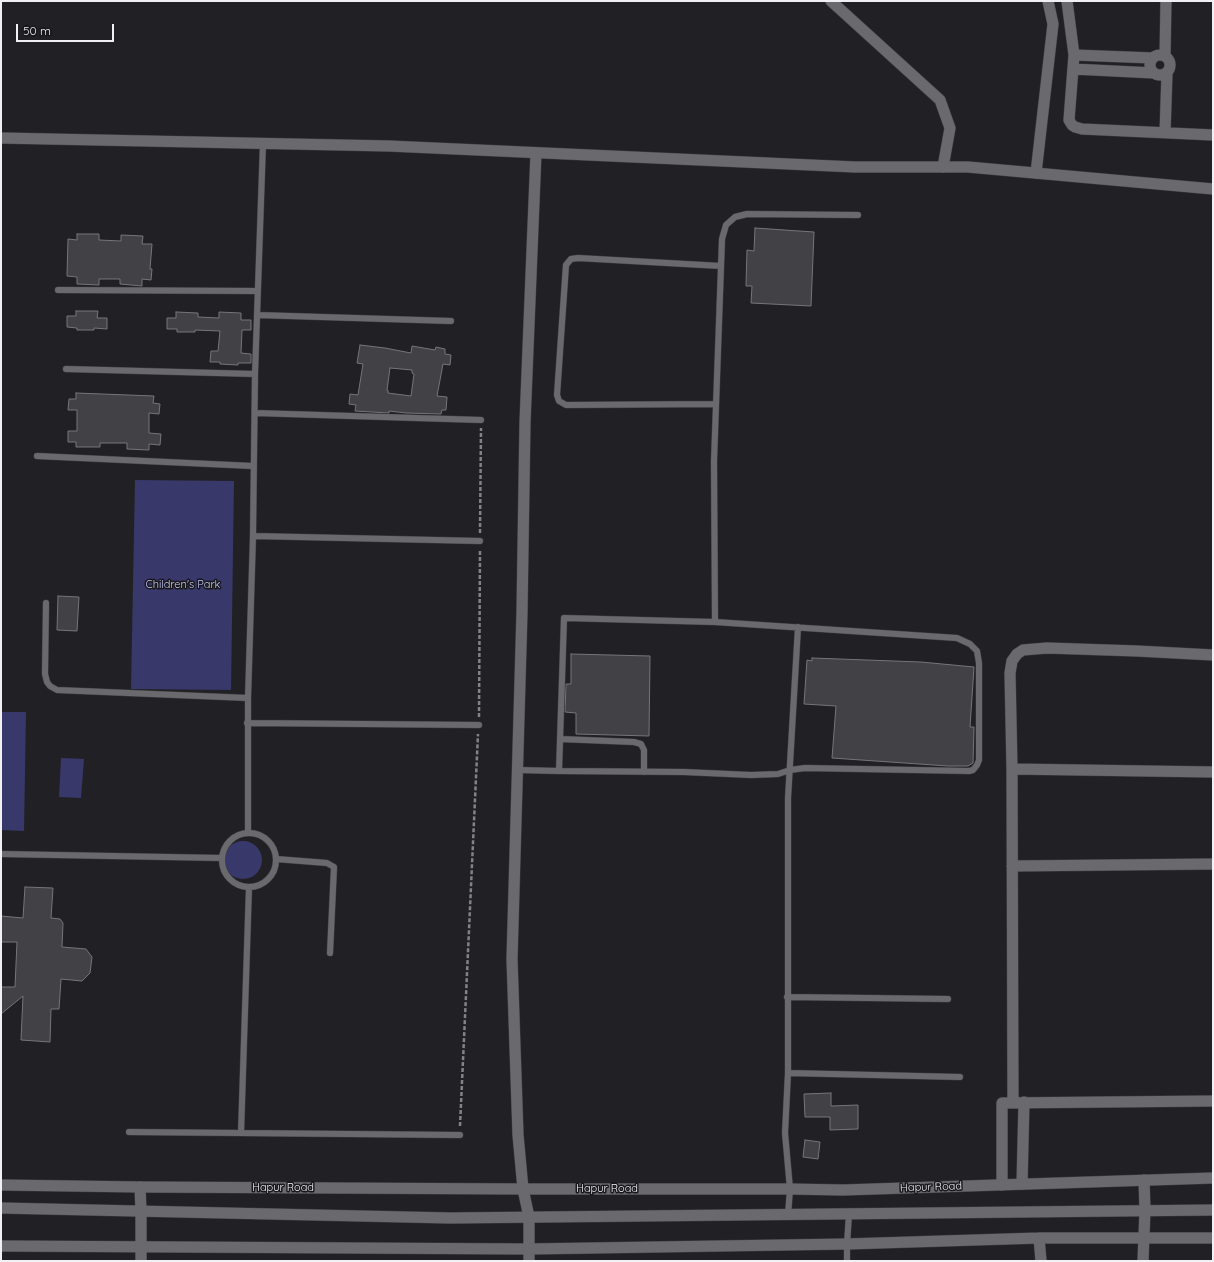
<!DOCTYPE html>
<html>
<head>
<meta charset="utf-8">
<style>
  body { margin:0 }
  #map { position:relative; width:1214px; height:1262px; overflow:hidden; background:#212125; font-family:Quicksand,sans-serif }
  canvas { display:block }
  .frame { position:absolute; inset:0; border:2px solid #f1f1f4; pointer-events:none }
  .scale { position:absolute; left:16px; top:24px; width:98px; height:18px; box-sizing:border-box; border:2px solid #f1f1f4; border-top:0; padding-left:5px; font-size:12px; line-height:14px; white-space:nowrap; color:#f1f1f4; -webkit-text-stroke:3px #18181c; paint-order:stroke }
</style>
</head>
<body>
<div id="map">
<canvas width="1214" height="1262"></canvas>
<div class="frame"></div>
<div class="scale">50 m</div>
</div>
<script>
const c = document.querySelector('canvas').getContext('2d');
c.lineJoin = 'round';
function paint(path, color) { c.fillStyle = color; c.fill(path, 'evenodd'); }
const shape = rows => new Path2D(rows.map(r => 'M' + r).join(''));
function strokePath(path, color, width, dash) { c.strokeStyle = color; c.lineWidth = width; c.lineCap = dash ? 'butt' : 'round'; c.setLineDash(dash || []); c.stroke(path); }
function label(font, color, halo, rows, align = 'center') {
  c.font = font + ' Quicksand,sans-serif'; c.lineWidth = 3; c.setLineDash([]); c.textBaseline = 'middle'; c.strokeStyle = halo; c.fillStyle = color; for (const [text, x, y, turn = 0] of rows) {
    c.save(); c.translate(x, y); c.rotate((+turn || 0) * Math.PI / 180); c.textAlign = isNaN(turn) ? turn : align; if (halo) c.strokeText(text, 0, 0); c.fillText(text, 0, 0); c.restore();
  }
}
const green = shape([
  [135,480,234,481,231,690,131,689],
  [1,712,26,712,24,831,1,830],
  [61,758,84,759,81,798,59,797],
  '224 860a19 19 0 1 1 38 0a19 19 0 1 1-38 0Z'
]);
const building = shape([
  [755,228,814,232,811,306,751,303,752,286,746,286,747,250,754,251,755,228],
  [77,234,99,234,99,240,121,241,121,235,143,236,142,244,152,244,150,269,152,269,151,280,142,279,142,286,120,284,120,279,99,279,99,285,77,284,77,277,67,276,68,239,77,240,77,234],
  [76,311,98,311,97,318,107,318,107,329,94,328,94,330,77,330,77,328,67,327,67,316,76,316,76,311],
  [176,312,198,313,198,317,219,318,219,312,241,313,241,320,251,320,251,330,242,330,241,353,251,354,251,363,238,363,238,365,220,364,220,362,210,362,211,351,218,351,220,331,195,330,195,332,177,332,177,329,167,329,167,318,176,318,176,312],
  [360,345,385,348,411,353,412,346,435,350,436,347,445,349,445,354,451,355,450,365,443,364,437,396,447,397,446,410,442,410,441,414,406,413,389,411,389,413,355,411,356,405,349,404,350,394,358,395,363,364,357,363,360,345],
  [390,368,412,370,412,373,414,374,411,396,388,393,388,390,387,390,390,368],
  [76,393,154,396,153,403,160,404,159,414,149,413,149,433,161,434,160,445,149,444,149,450,127,449,127,443,100,443,100,447,76,447,76,442,68,442,68,431,77,431,77,410,68,410,69,399,76,399,76,393],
  [58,596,79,597,77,631,57,630,58,596],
  [571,654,650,656,649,736,576,734,576,713,565,712,566,684,571,684,571,654],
  [812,658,921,662,974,667,970,727,974,727,973,763,968,766,948,766,832,758,836,706,804,704,807,660,812,661,812,658],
  [25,887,53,888,51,918,60,919,63,923,62,947,86,949,92,957,90,973,82,981,61,979,59,1009,51,1009,50,1042,21,1040,23,996,1,1014,1,987,15,987,17,942,1,942,1,916,23,918,25,887],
  [831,1093,831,1106,858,1105,858,1129,830,1130,830,1117,805,1117,804,1094,831,1093],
  [805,1140,820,1142,818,1159,803,1157,805,1140]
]);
const path = shape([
  [480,533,481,428],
  [479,717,480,550],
  [460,1126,478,734]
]);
const service = shape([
  [58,290,257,291],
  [257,315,451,321],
  [66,369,255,374],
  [716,404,566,405,559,401,557,395,566,265,571,259,578,258,721,266],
  [255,413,481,420],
  [37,456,253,466],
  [253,536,480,541],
  [46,603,45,674,47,682,50,686,57,690,248,698],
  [715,622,714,461,722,239,726,225,735,217,747,214,858,215],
  [247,723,479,725],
  [560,739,634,742,641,744,644,750,644,772],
  [518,770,559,771,684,772,751,775,778,774,790,770,805,768,969,771,973,770,977,765,979,760,979,663,977,651,970,644,957,638,715,622,564,618,559,771],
  '222 860a27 27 0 1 1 54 0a27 27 0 1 1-54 0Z',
  [248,833,248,698,253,536,255,374,263,143],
  [1,854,222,858],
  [276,859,327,863,334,867,330,953],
  [787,997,948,999],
  [788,1073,960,1077],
  [129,1132,460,1135],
  [241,1133,249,887],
  [788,1215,790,1189,785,1133,788,1073,788,798,798,627],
  [847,1261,847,1244,849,1214]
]);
const minor = shape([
  [831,1,940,100,950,128,943,167],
  [1067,1,1074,55,1069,120,1072,125,1075,127,1082,129,1213,135],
  '1150 65a10 10 0 1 1 20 0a10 10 0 1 1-20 0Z',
  [1074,55,1153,58],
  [1165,56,1166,1],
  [1073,69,1154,73],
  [1165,133,1167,73],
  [1036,173,1053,24,1048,1],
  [1012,769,1213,772],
  [1012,866,1213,864],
  [1013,1102,1012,769,1010,673,1012,661,1017,654,1023,650,1047,648,1137,651,1213,655],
  [1022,1184,1024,1102],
  [1002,1185,1002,1103,1213,1101],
  [1039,1238,1041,1261],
  [1,1246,529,1249,847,1244,1039,1238,1213,1238],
  [529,1261,529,1217,523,1189,518,1135,512,959,522,612,525,422,536,153],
  [1143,1261,1145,1210,1144,1180]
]);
const tertiary = shape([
  [1,138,389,146,855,167,968,167,1213,189],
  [140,1187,141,1211,141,1261]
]);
const secondary = shape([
  [1,1185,140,1187,523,1189,790,1189,843,1190,1213,1178],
  [1,1208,450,1218,1213,1210]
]);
const parkNames = [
  ["Children's Park",183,585]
];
const streetNames = [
  ["Hapur Road",931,1187,-2],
  ["Hapur Road",283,1188],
  ["Hapur Road",607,1189]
];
paint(green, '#39386a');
paint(building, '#424246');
strokePath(building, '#75767a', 1);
strokePath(service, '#3e3e41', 7);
strokePath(minor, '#3e3e41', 12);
strokePath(tertiary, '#3e3e41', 12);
strokePath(secondary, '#3e3e41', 12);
strokePath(path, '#838386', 2.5, [4, 2]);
strokePath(service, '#69696e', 6);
strokePath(minor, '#69696e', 11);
strokePath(tertiary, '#69696e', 11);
strokePath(secondary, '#69696e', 11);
label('11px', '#cacdf9', '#18181c', parkNames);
label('11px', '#f1f1f4', '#18181c', streetNames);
</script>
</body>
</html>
